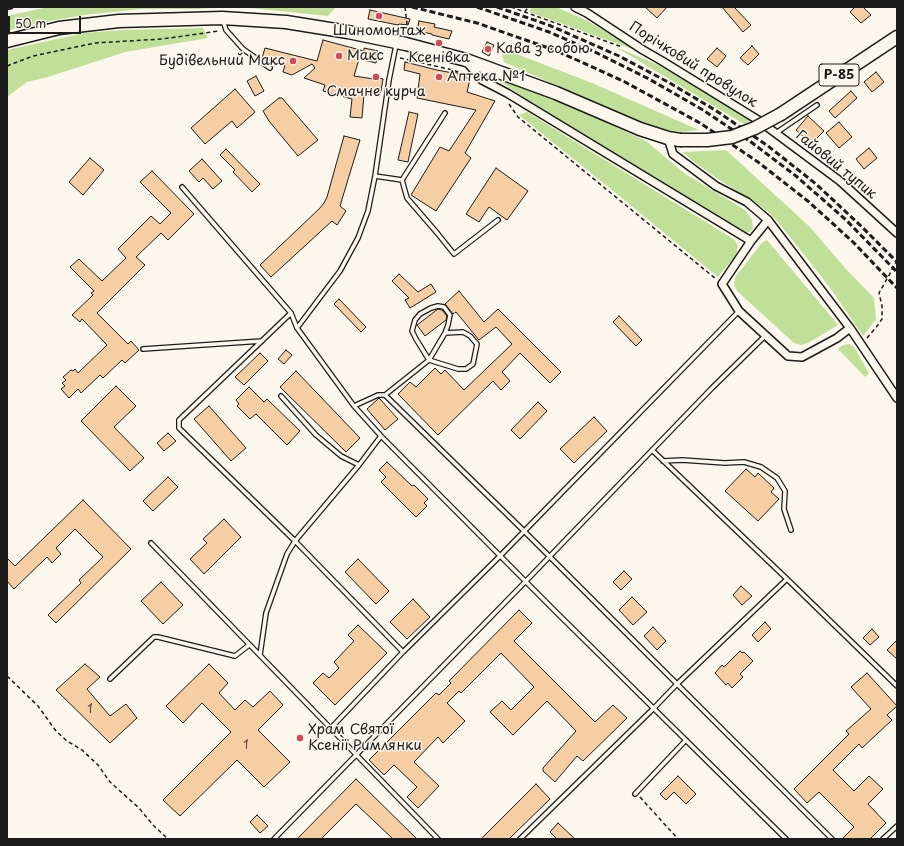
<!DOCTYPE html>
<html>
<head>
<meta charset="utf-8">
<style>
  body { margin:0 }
  #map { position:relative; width:904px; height:846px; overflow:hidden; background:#fbf7ec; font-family:"Playpen Sans",sans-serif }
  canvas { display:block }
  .frame { position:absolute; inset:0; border:8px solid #1c1c1c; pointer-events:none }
  .scale { position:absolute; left:8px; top:16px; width:73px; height:18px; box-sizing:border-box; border:2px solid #1c1c1c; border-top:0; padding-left:5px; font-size:12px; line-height:14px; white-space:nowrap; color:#1c1c1c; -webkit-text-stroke:3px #fbf7ec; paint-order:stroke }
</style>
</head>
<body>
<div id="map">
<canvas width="904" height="846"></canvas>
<div class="frame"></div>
<div class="scale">50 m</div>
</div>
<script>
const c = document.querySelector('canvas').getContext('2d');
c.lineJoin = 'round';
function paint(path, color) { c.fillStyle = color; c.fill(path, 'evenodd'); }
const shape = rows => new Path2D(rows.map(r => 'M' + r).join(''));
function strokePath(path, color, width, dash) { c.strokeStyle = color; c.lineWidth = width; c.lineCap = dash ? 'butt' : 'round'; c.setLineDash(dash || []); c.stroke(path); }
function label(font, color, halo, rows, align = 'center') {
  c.font = font + ' "Playpen Sans",sans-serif'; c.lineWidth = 3; c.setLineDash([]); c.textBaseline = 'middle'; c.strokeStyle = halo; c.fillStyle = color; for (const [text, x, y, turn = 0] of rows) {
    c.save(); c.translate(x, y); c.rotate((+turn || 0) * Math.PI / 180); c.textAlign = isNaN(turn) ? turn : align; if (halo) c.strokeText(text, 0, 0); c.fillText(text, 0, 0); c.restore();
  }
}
const green = shape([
  [48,7,226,7,198,9,142,9,84,15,28,25,7,31,7,16],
  [241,7,336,7,328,16],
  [532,7,556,7,586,20,638,51,529,12],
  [203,28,208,38,125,52,48,77,27,82,7,97,7,50,84,33,123,30],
  [614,46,658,65,752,120,744,124],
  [506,50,592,83,699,130,681,132,661,129,633,119,533,75,504,62,502,55],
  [489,74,581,111,646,141,684,173,745,210,752,220,753,228,751,231,747,233,528,100],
  [527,112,735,240,738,246,736,255,718,277,622,198,519,115],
  [726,150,810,227,845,268,874,298,876,319,863,336,831,289,779,223,766,210,721,181,694,162,683,152],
  [767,240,838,325,808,343,801,345,794,343,737,291,734,284,735,277,762,243],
  [849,344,854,347,869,373,865,377,838,349,843,345]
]);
const building = shape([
  [645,7,667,7,657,18,645,7],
  [722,7,734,7,751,25,743,32,722,7],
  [855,7,863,7,871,15,861,23,850,12,855,7],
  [370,10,410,19,408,25,399,24,398,25,368,19,370,10],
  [419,21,435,24,434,27,452,31,449,39,432,35,432,34,417,31,419,21],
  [323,40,364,51,364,48,378,51,376,63,359,59,354,76,374,79,374,77,383,79,380,96,364,94,362,118,350,117,352,99,323,91,325,85,304,78,315,68,312,64,292,75,283,72,285,65,262,58,265,48,317,61,323,40],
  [487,42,494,45,489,56,482,52,487,42],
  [752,46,759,54,748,65,740,58,752,46],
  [717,48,726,56,717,67,707,59,717,48],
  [405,62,437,70,453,73,455,72,470,79,467,92,495,101,465,153,471,158,436,211,411,195,440,147,449,151,476,110,417,98,420,74,404,70,405,62],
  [876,72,884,82,872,92,864,82,876,72],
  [256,76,264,91,255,96,247,81,256,76],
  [235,89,255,112,237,128,232,121,205,144,191,128,235,89],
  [851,91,857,98,835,118,829,111,851,91],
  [279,98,282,98,318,140,298,156,269,121,263,111,279,98],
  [409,112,418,114,408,162,398,160,409,112],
  [808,116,824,131,811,144,796,130,808,116],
  [839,122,852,137,839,148,826,133,839,122],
  [344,136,360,140,340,206,346,211,337,225,332,221,271,277,260,265,319,209,324,203,327,197,344,136],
  [869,148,877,158,864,169,856,159,869,148],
  [226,149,260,184,252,192,233,172,235,170,220,155,226,149],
  [90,158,104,170,83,195,69,182,90,158],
  [202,159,222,181,213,189,203,178,199,182,189,171,202,159],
  [496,168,528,191,507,220,489,207,479,222,466,214,496,168],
  [152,171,194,214,168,240,161,233,136,257,145,265,97,313,128,344,131,341,139,350,125,363,122,360,103,378,100,375,81,393,78,389,69,398,61,389,65,386,62,383,66,380,63,377,71,370,73,371,75,369,78,373,107,345,82,319,80,322,72,315,93,295,91,293,94,291,70,267,79,259,102,281,126,258,118,249,151,216,160,224,171,213,140,182,152,171],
  [399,274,418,292,431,284,436,292,410,308,405,300,409,298,392,281,399,274],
  [459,291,484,322,498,309,561,372,550,383,520,353,502,372,510,381,501,390,493,381,438,435,398,394,410,382,416,387,435,368,441,374,445,370,464,390,512,344,496,327,479,340,456,312,453,314,445,304,459,291],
  [339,299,366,327,361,332,334,304,339,299],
  [438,309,442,310,447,316,446,320,425,336,417,325,438,309],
  [619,316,642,340,636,346,613,322,619,316],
  [286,350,292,355,284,364,278,359,286,350],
  [260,353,268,361,244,385,235,377,260,353],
  [296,371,360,438,346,452,280,387,296,371],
  [116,386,136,406,114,427,144,458,130,471,81,421,116,386],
  [249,387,264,402,267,399,300,431,287,445,256,414,250,419,237,406,239,404,236,400,249,387],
  [379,398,398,419,385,430,367,409,379,398],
  [538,402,547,411,520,439,511,430,538,402],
  [209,406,246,448,231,461,194,419,209,406],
  [594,417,607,431,574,463,560,449,594,417],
  [168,433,176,441,164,451,157,443,168,433],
  [387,462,412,486,414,485,428,499,424,503,427,506,416,517,381,482,386,477,379,470,387,462],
  [746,469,755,477,758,473,774,488,771,492,779,499,758,521,725,491,746,469],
  [168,477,178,487,153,511,143,501,168,477],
  [83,500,131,549,56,623,48,615,81,583,79,580,103,557,75,529,56,548,61,554,52,563,47,557,14,589,7,581,7,558,15,566,83,500],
  [224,519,241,537,204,574,190,559,207,543,203,539,224,519],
  [358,559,389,591,376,604,345,572,358,559],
  [624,571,632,579,621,590,613,582,624,571],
  [161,582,183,605,163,624,141,601,161,582],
  [741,586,752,596,742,605,733,595,741,586],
  [632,597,647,612,633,625,619,610,632,597],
  [413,599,430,617,407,639,390,622,413,599],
  [519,610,532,623,514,641,595,722,613,705,627,718,583,761,577,756,555,782,543,771,543,768,576,731,547,701,513,735,490,712,502,701,511,710,534,687,501,653,461,693,459,691,447,703,465,721,443,743,438,737,414,762,439,786,418,808,407,797,417,787,394,765,384,775,369,760,436,693,439,695,451,683,449,681,519,610],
  [765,622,771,629,758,642,752,635,765,622],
  [358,625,387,653,335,705,313,683,323,673,329,678,339,668,334,662,354,641,348,635,358,625],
  [653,627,666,641,657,650,644,636,653,627],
  [872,629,879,637,870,645,863,638,872,629],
  [897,640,897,659,887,650,897,640],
  [740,651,742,653,744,652,753,661,740,674,743,677,732,688,728,683,726,685,715,673,722,665,724,667,740,651],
  [85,664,100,677,87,689,110,716,126,704,137,718,110,743,56,690,85,664],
  [209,664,228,683,219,693,235,710,245,700,253,707,270,691,283,705,258,730,290,762,264,787,237,760,180,816,163,800,231,732,202,703,183,723,166,706,209,664],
  [867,673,897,706,887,715,892,720,862,748,859,744,833,770,854,791,869,776,883,789,868,804,886,823,870,839,842,839,854,827,819,792,807,803,794,789,849,734,846,731,871,709,851,687,867,673],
  [678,776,696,794,686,804,674,792,666,800,660,794,678,776],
  [356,779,417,839,393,839,356,804,321,839,297,839,356,779],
  [536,784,550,799,509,839,481,839,536,784],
  [257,815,268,826,260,833,250,822,257,815],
  [558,823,575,839,557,839,550,832,558,823]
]);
const path = shape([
  [405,7,408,33],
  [511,7,622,47],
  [525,12,528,7],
  [400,58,453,70,466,75],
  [7,66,33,56,95,43,162,39,219,31],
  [509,104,518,117,716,279],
  [867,338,878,325,882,319,882,306,879,293,897,261],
  [7,676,38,706,56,731,67,741,82,750,98,765,110,782,139,808,153,825,168,839],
  [640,797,678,839]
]);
const lane = shape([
  [223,20,226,30,243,49,270,68],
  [776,133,817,105],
  [375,176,402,180,445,113],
  [402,180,407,198,438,234,454,254,498,220],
  [182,187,291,313,297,328,354,406,381,436,555,611,786,839],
  [291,313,179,420,179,428,295,541,403,652],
  [297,328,340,271,358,238,368,211,375,176,389,80,396,45],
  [143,349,262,341],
  [385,395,429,360,458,369,466,369,473,364,477,344,470,336,463,332,445,333,429,360,416,339,412,331,415,320,420,314,431,308,438,306,444,307,450,315,448,325,445,333],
  [281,396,316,435,341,456,359,465],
  [354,406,378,395,385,395,524,531,832,839],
  [652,450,787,579],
  [663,461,682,460,725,463,744,462,761,467,777,478,785,491,784,509,791,530],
  [151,543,438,839],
  [260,655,266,613,287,554,295,541,359,465,381,436],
  [110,679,154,637,158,637,235,656,249,645],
  [330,729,403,652,500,556,739,311],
  [635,794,686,740],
  [274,839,526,581,712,388,765,336],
  [520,839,654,708,677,684,787,579,897,686],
  [883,839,897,826]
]);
const street = shape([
  [575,7,587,13,643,50,662,61,758,120,840,181,897,233],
  [467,62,482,80,507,93,751,241,768,220],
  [668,138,673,154,716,186,747,202,768,220,850,328,897,398],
  [751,241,722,284,739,311,788,356,802,357,837,338,850,328]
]);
const primary = shape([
  [7,41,59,28,119,21,222,18,286,22,348,32,406,44,466,60,556,93,640,129,668,138,680,140],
  [781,114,897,37]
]);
const rail = shape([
  [412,7,477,23,557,51,625,82,700,123,758,162,809,202,853,242,897,288],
  [477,7,549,32,593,51,649,79,703,110,751,142,796,176,845,219,897,272],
  [497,7,551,26,619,56,668,82,715,110,768,146,816,184,861,226,897,262],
  [7,9,15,7]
]);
const primaryBridge = shape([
  [680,140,707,140,732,137,755,128,781,114]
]);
const markers = [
  [379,16,4,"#d1495b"],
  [439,43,4,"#d1495b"],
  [488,49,4,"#d1495b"],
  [339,56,4,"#d1495b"],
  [293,61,4,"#d1495b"],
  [376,77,4,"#d1495b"],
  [439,77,4,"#d1495b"],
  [300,738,4,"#d1495b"]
];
const numberNames = [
  ["1",90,710],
  ["1",246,746]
];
const shields = [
  [839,75,40]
];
const shieldNames = [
  ["Р-85",839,75]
];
const poiNames = [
  ["Шиномонтаж",379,31,"center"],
  ["Кава з собою",496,49],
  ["Макс",347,56],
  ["Ксенівка",439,58,"center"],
  ["Будівельний Макс",285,61,"right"],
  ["Аптека №1",447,77],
  ["Смачне курча",376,92,"center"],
  ["Храм Святої",308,730],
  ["Ксенії Римлянки",308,746]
];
const streetNames = [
  ["Порічковий провулок",693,65,32],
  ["Гайовий тупик",836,165,39]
];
paint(green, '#c0df98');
paint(building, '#f5cea4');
strokePath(building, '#1c1c1c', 1);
strokePath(lane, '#1c1c1c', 6);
strokePath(street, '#1c1c1c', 10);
strokePath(primary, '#1c1c1c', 15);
strokePath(path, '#1c1c1c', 1.5, [4, 3]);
strokePath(lane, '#fbf7ec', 3.5);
strokePath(street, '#fbf7ec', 7);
strokePath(primary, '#fbf7ec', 12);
strokePath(rail, '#1c1c1c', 3, [6, 3]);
strokePath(primaryBridge, '#1c1c1c', 15, []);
strokePath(primaryBridge, '#fbf7ec', 12);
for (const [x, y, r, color] of markers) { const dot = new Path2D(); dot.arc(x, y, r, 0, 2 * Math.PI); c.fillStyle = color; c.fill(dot); strokePath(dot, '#fbf7ec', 1.5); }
label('12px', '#52483e', null, numberNames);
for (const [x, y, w] of shields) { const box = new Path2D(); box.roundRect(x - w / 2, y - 11, w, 22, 3); c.fillStyle = '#fbf7ec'; c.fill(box); strokePath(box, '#1c1c1c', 1); }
label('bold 13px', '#1c1c1c', null, shieldNames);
label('14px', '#1c1c1c', '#fbf7ec', poiNames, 'left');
label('14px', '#1c1c1c', '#fbf7ec', streetNames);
</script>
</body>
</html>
